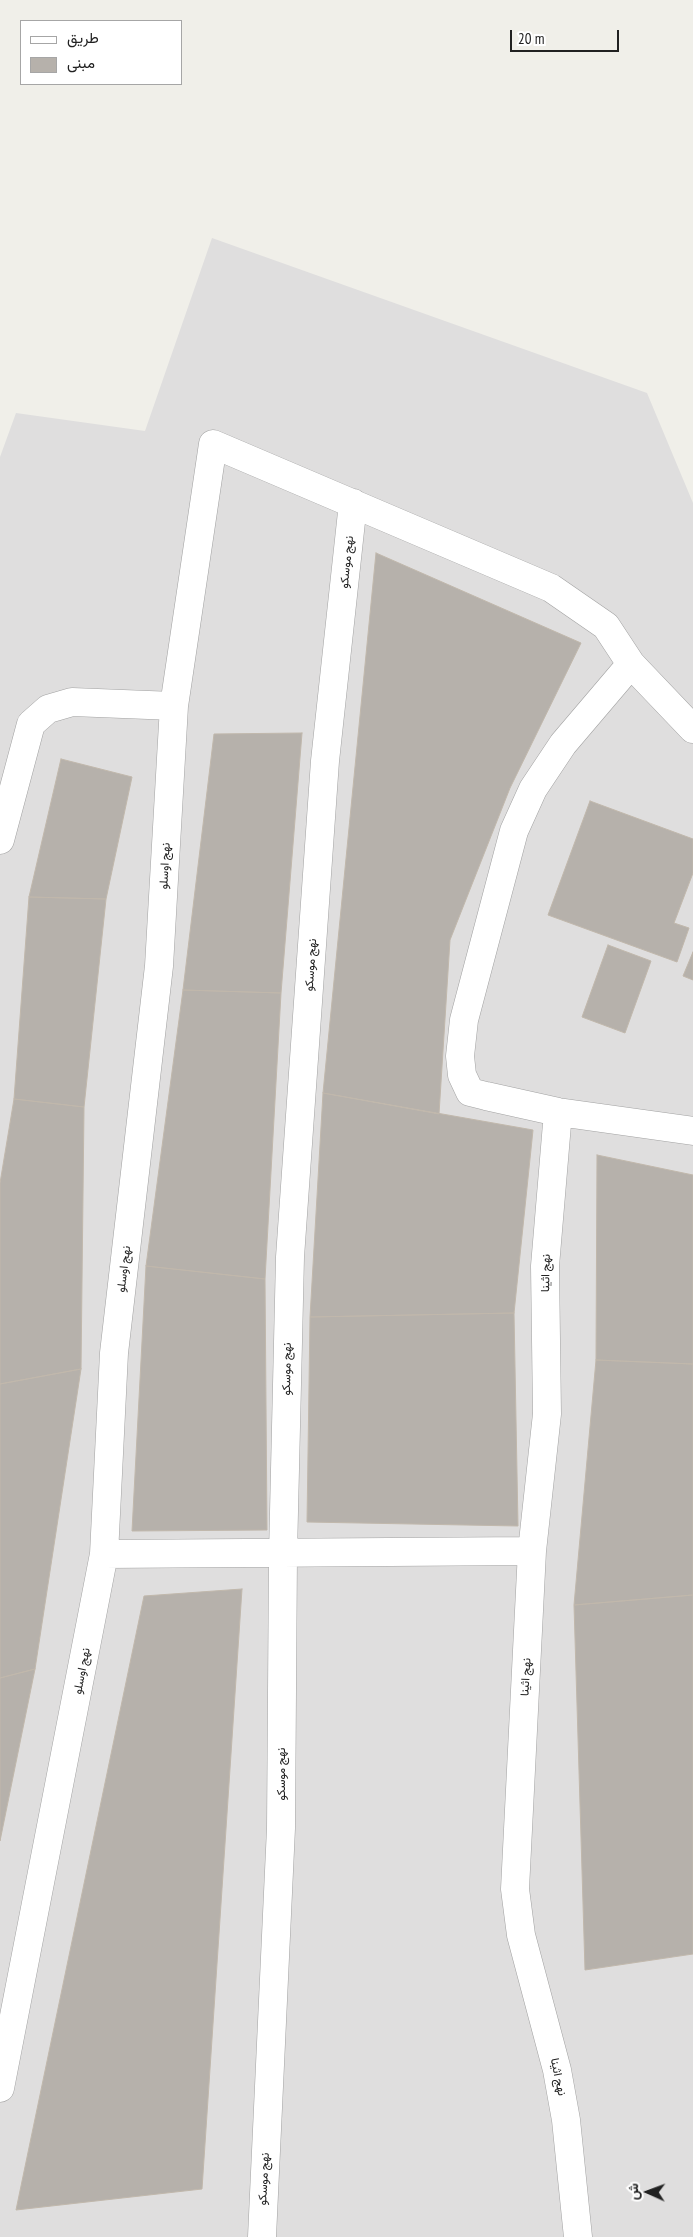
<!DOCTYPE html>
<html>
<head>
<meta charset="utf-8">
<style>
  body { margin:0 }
  #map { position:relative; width:693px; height:2237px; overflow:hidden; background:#f0efe9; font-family:"PT Sans Narrow",Vazirmatn,sans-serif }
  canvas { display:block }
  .legend { position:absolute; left:20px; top:20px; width:162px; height:65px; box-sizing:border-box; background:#fff; border:1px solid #a6a6a6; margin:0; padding:6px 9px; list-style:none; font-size:15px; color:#212121 }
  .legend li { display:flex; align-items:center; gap:10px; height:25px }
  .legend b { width:25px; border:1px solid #a6a6a6 }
  .north { position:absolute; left:623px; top:2167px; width:50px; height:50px; -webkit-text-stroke:4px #fff; paint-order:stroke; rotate:272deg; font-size:14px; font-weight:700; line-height:20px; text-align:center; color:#212121 }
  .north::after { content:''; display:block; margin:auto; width:18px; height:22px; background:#212121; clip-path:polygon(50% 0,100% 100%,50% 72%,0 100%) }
  .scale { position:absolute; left:510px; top:30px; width:109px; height:22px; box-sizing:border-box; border:2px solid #212121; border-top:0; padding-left:6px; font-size:15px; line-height:18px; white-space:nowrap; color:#212121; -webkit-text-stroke:4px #fff; paint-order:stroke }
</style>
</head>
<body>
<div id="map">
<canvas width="693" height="2237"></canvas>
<ul class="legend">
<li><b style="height:6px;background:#fff"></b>طريق</li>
<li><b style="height:14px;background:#b6b1ab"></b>مبنى</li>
</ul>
<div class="north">ش</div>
<div class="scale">20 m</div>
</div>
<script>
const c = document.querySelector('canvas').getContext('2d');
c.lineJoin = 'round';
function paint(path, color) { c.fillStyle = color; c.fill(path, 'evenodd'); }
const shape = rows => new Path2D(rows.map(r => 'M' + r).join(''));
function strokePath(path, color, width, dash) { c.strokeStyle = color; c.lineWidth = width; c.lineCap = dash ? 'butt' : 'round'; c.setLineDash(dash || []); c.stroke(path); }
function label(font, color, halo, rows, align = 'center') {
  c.font = font + ' "PT Sans Narrow",Vazirmatn,sans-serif'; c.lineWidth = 4.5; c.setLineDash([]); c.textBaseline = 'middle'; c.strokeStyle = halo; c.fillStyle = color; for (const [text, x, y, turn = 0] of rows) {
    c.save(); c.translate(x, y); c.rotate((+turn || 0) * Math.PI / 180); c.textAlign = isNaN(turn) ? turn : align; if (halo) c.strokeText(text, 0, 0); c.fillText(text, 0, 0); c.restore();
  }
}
const residential = shape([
  [212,238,647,393,693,503,693,2237,0,2237,0,457,16,413,145,431]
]);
const building = shape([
  [376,553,581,643,510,788,450,940,439,1114,323,1093,376,553],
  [302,733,281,993,183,990,214,734,302,733],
  [61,759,132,777,106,899,29,897,61,759],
  [590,801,693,839,693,873,674,923,689,928,677,962,548,915,590,801],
  [29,897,106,899,84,1107,14,1099,29,897],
  [608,945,651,961,625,1033,582,1017,608,945],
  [693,952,693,980,683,976,693,952],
  [183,990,281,993,265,1279,146,1266,183,990],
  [323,1093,533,1130,514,1313,310,1317,323,1093],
  [14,1099,84,1107,81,1369,0,1384,0,1183,14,1099],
  [597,1155,693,1175,693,1364,596,1360,597,1155],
  [146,1266,265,1279,267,1530,132,1531,146,1266],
  [514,1313,518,1526,307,1522,310,1317,514,1313],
  [596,1360,693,1364,693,1595,574,1605,596,1360],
  [81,1369,35,1669,0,1678,0,1384,81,1369],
  [242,1589,202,2189,16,2210,144,1596,242,1589],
  [693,1595,693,1954,585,1970,574,1605,693,1595],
  [35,1669,0,1841,0,1678,35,1669]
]);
const street = shape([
  [631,664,563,744,533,789,514,831,464,1020,460,1056,462,1075,470,1092,486,1096,558,1112,693,1131],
  [0,840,31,724,48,709,72,702,174,706],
  [558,1112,545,1266,547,1414,532,1551,515,1889,521,1935,557,2070,566,2120,578,2237],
  [104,1554,532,1551],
  [0,2088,104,1554,114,1353,159,966,174,706,213,444,551,588,606,626,631,664,693,729],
  [262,2237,281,1828,283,1554,290,1257,325,761,353,503]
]);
const streetNames = [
  ["نهج موسكو",347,562,-84],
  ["نهج اوسلو",165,866,-87],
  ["نهج موسكو",311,965,-86],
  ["نهج اوسلو",124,1269,-83],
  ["نهج اثينا",546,1273,-89],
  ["نهج موسكو",287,1369,-89],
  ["نهج اوسلو",82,1671,-79],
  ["نهج اثينا",526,1677,-87],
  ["نهج موسكو",282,1774,-90],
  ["نهج اثينا",558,2077,78],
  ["نهج موسكو",264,2179,-87]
];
paint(residential, '#dfdede');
paint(building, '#b6b1ab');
strokePath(building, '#c1b8ac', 1);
strokePath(street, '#a2a2a2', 29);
strokePath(street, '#fff', 28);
label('12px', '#212121', '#fff', streetNames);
</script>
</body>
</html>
